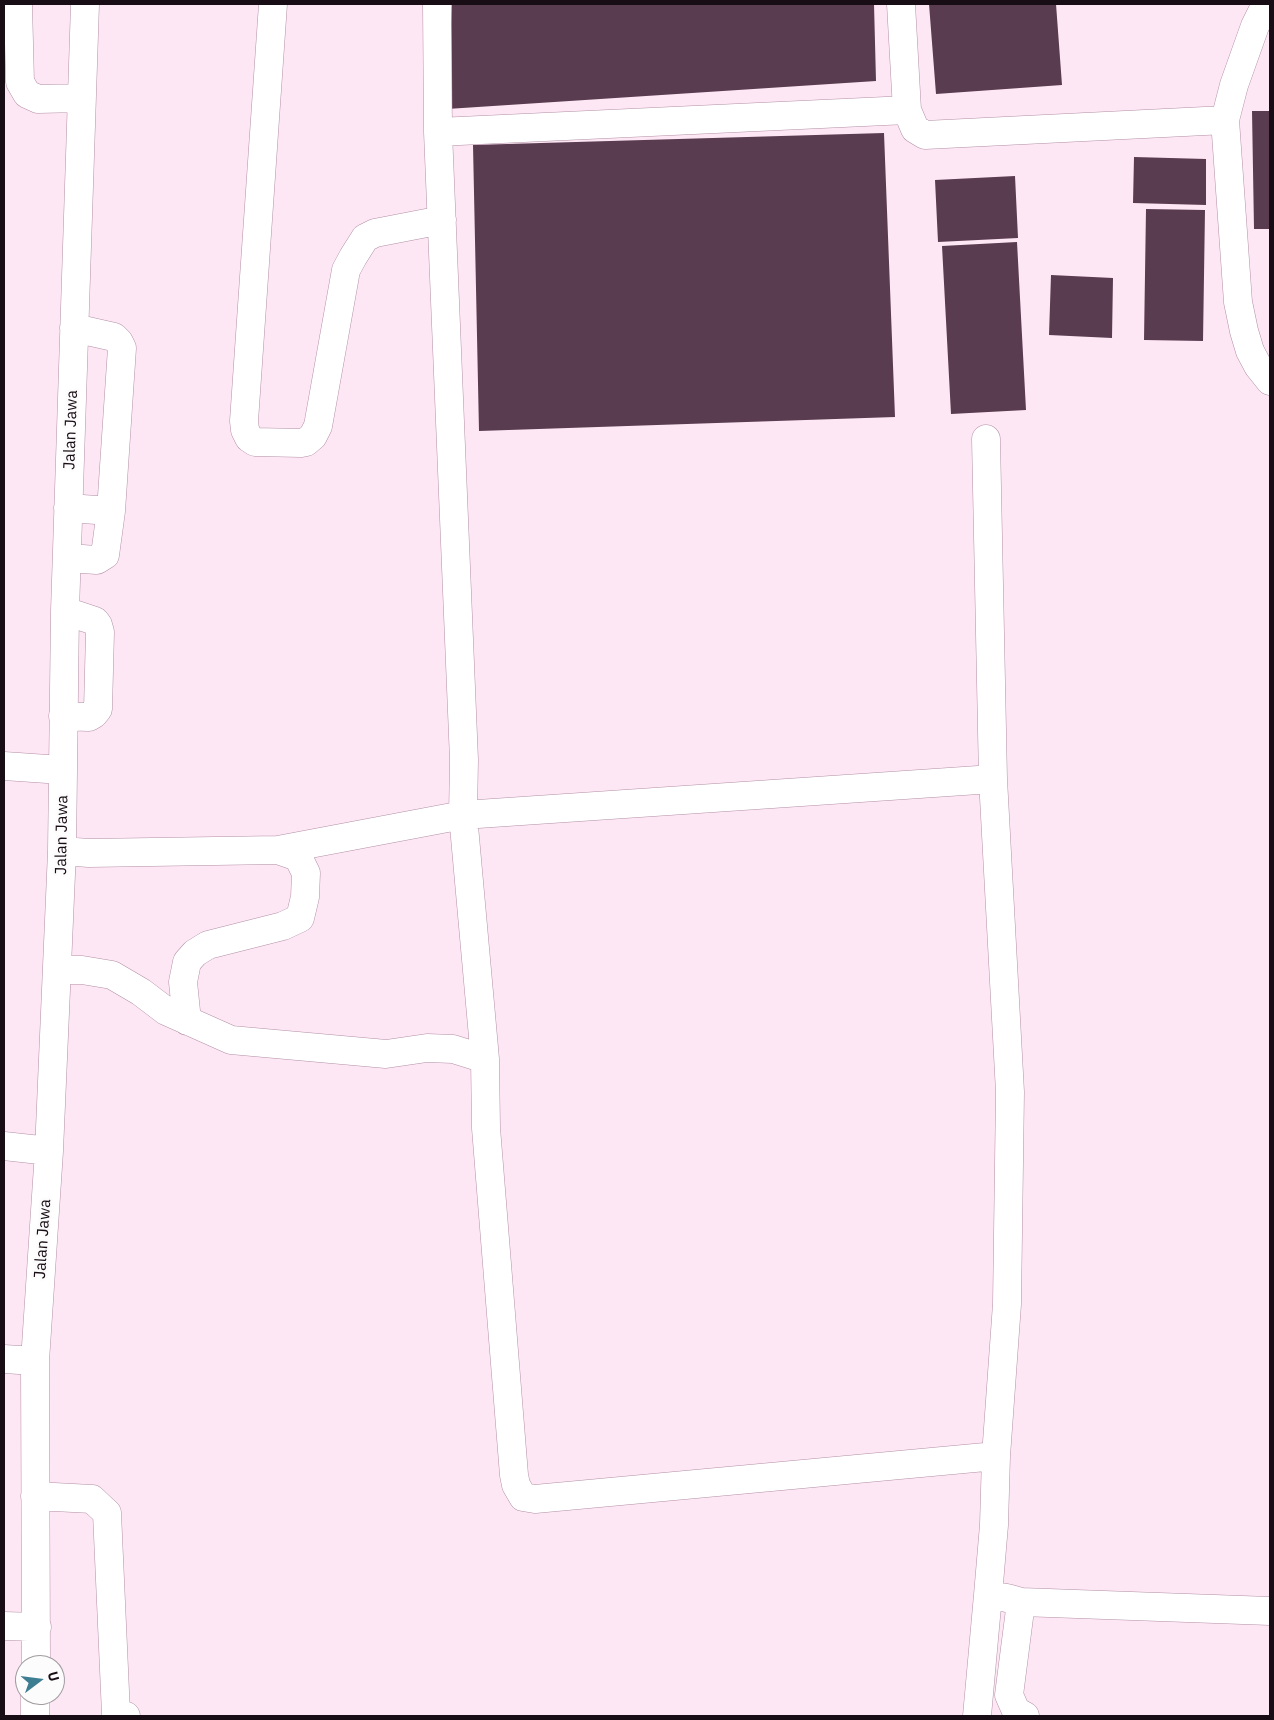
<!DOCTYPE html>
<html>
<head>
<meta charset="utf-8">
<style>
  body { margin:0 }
  #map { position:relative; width:1274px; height:1720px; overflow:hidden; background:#fee7f5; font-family:"IBM Plex Sans",sans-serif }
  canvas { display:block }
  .frame { position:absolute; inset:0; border:5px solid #190d15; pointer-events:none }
  .north { position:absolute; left:15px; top:1655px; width:50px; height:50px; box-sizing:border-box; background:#fcfcfc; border:1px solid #a19ca0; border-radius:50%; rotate:75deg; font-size:14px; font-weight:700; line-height:20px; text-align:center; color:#190d15 }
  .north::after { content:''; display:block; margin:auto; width:18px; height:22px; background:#3e7e92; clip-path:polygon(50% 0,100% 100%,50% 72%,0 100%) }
</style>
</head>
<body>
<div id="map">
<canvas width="1274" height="1720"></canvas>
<div class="frame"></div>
<div class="north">U</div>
</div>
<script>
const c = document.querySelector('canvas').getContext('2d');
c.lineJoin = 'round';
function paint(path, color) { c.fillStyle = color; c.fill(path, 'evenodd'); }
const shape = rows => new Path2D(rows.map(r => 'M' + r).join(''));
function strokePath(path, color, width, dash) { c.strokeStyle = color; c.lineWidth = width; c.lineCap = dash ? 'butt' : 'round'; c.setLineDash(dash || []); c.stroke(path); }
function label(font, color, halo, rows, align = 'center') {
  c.font = font + ' "IBM Plex Sans",sans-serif'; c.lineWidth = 5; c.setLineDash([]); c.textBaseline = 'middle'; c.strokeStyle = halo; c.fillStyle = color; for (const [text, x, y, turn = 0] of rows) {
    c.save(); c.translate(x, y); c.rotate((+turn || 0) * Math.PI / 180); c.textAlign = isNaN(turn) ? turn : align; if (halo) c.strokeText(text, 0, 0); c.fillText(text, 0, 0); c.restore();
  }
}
const building = shape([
  [452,4,874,4,876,81,447,109],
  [929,4,1056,4,1062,85,936,94],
  [1252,111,1270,111,1270,229,1254,229],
  [884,133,895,417,479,431,473,145],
  [1134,157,1206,159,1206,205,1133,203],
  [1015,176,1018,238,938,242,935,180],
  [1146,209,1205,210,1203,341,1144,340],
  [1017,242,1026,410,951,414,942,246],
  [1051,275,1113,278,1112,338,1049,335]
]);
const minor = shape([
  [18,4,20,82,27,94,38,99,81,98],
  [273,4,244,421,245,430,249,438,255,442,301,443,306,442,313,436,318,426,346,270,353,257,365,238,375,233,442,220],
  [901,4,907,110,915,129,925,135,1225,120,1234,85,1255,26,1265,6,1270,5],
  [1225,120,1238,302,1244,331,1250,351,1258,366,1270,381],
  [438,132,907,110],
  [986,439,993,779,1010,1092,1007,1304,996,1456,994,1525,988,1595,1007,1598,1021,1602,1270,1611],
  [68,508,111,511,122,348,119,342,114,337,74,328],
  [67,558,97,560,105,555,111,511],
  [63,716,89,717,94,714,98,709,100,632,98,625,95,621,65,611],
  [4,766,62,770],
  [993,779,463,815,485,1059,486,1128,514,1475,516,1485,523,1497,535,1499,996,1456],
  [278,850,463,815,464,760,438,132,437,4],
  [62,851,89,853,278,850,298,857,306,873,305,897,300,918,283,926,208,945,195,953,187,962,183,982,187,1021],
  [57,970,82,970,112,975,141,992,166,1011,231,1040,386,1054,427,1048,453,1049,485,1059],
  [4,1146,49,1151],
  [4,1359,35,1361],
  [35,1496,92,1499,107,1513,116,1714,126,1716],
  [1021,1602,1009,1695,1016,1711,1025,1716],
  [4,1626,37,1627],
  [36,1665,35,1361,49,1151,62,851,65,611,85,4],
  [35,1716,35,1695],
  [977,1716,988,1595]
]);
const streetNames = [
  ["Jalan Jawa",71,430,-88],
  ["Jalan Jawa",62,835,-89],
  ["Jalan Jawa",43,1239,-86]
];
paint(building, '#593c4f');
strokePath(minor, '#b290a5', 29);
strokePath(minor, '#fff', 28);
label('16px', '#190d15', '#fcfcfc', streetNames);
</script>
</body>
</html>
